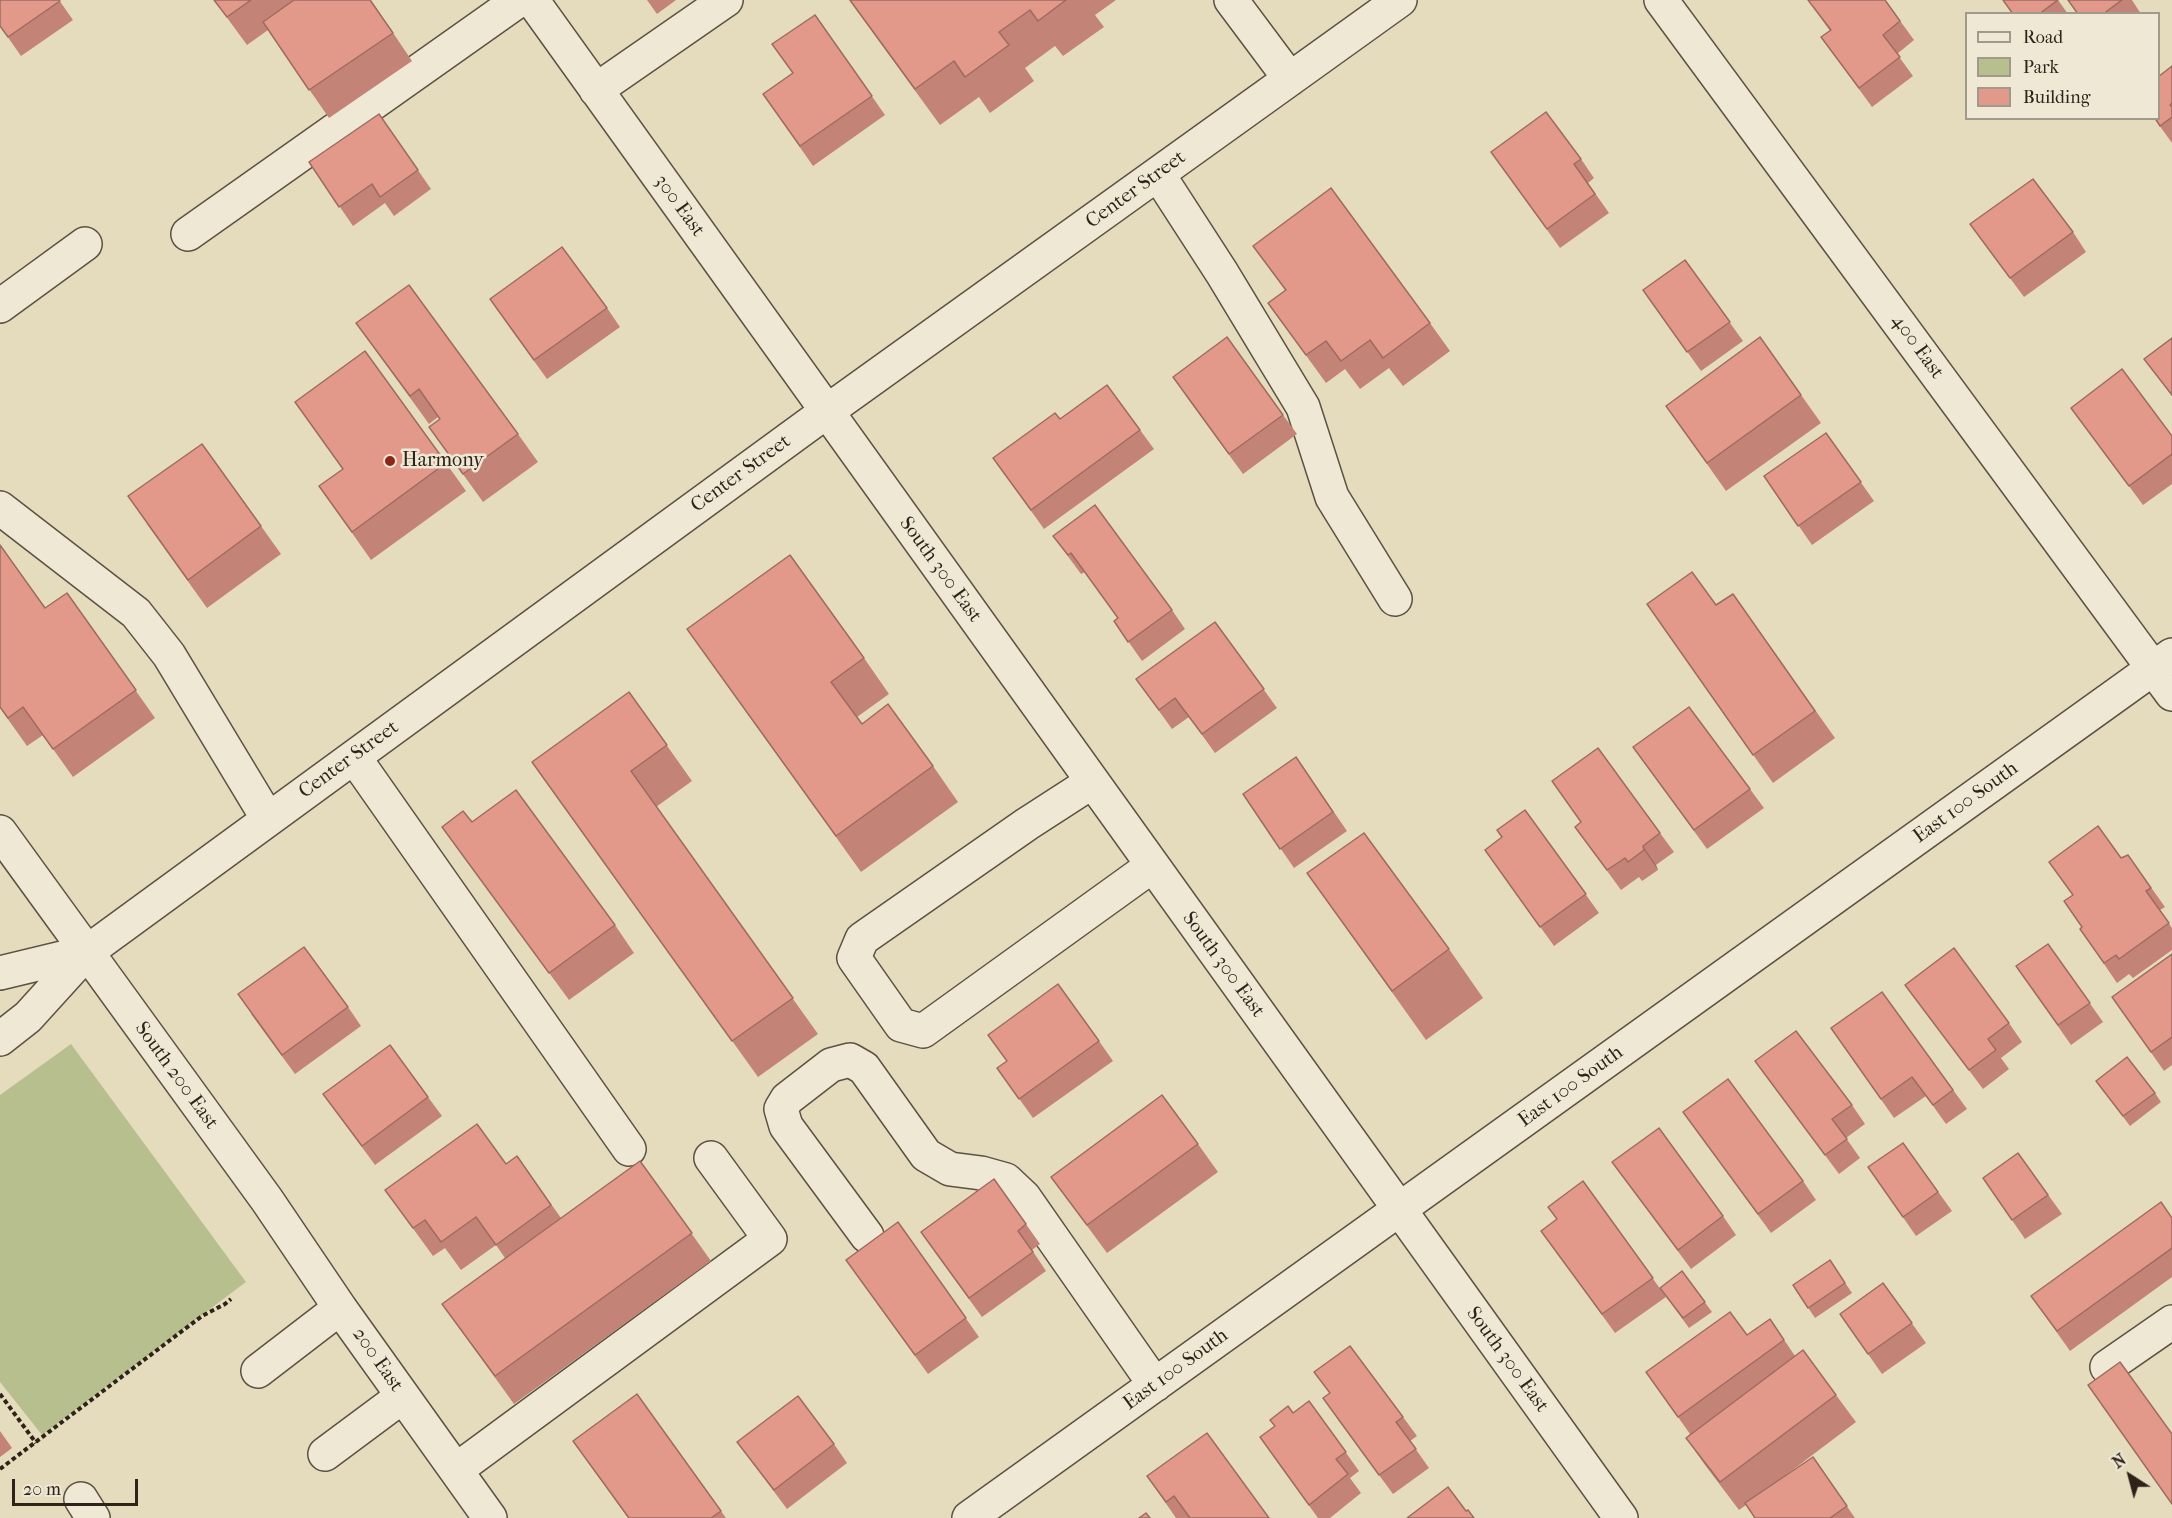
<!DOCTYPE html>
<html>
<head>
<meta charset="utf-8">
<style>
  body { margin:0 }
  #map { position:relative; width:2172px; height:1518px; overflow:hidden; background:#e5dcbe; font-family:"IM FELL French Canon",serif }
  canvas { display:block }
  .legend { position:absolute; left:1965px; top:12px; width:195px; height:108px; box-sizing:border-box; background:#eee8d5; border:2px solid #a1998a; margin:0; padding:8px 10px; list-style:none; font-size:18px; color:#2e2319 }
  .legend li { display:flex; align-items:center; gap:12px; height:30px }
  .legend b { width:30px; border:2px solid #a1998a }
  .north { position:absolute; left:2100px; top:1446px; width:60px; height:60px; -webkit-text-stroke:4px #eee8d5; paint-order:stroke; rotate:324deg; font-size:16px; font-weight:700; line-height:24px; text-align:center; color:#2e2319 }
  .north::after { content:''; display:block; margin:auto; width:21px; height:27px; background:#2e2319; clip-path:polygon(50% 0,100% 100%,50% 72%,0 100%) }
  .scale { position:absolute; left:12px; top:1479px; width:126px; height:27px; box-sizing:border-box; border:3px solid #2e2319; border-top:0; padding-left:8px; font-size:18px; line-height:21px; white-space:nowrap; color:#2e2319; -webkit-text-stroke:4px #eee8d5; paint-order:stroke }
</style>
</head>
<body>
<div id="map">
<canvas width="2172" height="1518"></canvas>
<ul class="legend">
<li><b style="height:8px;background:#eee8d5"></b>Road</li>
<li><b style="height:16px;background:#b8bf8f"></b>Park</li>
<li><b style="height:16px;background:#e3998a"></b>Building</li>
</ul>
<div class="north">N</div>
<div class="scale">20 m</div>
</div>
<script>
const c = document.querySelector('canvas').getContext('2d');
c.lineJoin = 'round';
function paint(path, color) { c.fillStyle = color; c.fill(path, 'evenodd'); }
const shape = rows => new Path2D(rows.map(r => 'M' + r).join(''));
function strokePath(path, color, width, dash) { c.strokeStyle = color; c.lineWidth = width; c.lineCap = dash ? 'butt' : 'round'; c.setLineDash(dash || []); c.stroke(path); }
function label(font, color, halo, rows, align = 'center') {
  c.font = font + ' "IM FELL French Canon",serif'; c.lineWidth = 5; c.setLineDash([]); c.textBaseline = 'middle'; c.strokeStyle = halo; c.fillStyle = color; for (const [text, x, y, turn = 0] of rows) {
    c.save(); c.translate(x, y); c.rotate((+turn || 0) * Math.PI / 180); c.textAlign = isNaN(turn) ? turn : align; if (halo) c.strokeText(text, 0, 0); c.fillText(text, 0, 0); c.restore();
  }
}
const green = shape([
  [71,1044,246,1282,42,1435,0,1382,0,1095]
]);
const path = shape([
  [0,1394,36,1443],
  [0,1469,202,1316,225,1304,231,1299]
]);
const minor = shape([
  [532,0,1621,1518],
  [1231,0,1290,79],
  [1661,0,2172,694],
  [596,90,726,0],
  [1158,174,1222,273,1303,407,1332,497,1395,599],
  [188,234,519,0],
  [0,306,85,244],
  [0,508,136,613,169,655,268,819],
  [354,757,629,1149],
  [1092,782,1027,824,862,939,854,958,901,1025,923,1031,1152,866],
  [0,832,267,1200,340,1308,490,1518],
  [0,973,87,952],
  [0,1039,28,1017,87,952,826,412,1400,0],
  [867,1236,786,1126,781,1109,787,1099,831,1065,850,1060,864,1068,926,1155,950,1169,981,1173,1006,1180,1024,1197,1155,1385],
  [2107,1367,2172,1322],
  [258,1371,340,1308],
  [325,1454,403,1396],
  [456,1470,770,1239,711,1158],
  [81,1499,93,1518],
  [969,1518,2172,655]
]);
const wall = shape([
  [59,0,73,20,21,56,0,26],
  [214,0,371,0,412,61,329,118,268,30,247,45],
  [647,0,676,0,657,14],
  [849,0,1116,0,1095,15,1104,27,1063,56,1055,46,1025,68,1034,81,990,113,979,97,940,125],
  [1808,0,1885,0,1914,40,1897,54,1913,76,1872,107,1821,37,1830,31],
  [2058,0,2068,14,2013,14],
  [2068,0,2132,0,2141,14,2078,14],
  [815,15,885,115,813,166,763,94,793,73],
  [2172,66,2172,143,2154,118],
  [379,114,431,189,394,216,385,203,353,226,309,162],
  [1581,159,1594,178,1588,183,1609,213,1560,248,1505,171],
  [1970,224,2073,232,2086,252,2024,297],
  [1253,246,1430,323,1450,351,1403,386,1389,368,1360,389,1345,369,1326,383,1268,303,1285,290],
  [1685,260,1743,341,1701,371,1643,290],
  [607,308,620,327,547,379,503,318],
  [356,323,518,434,538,462,483,502,429,427,440,419,438,417,429,424],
  [1760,337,1821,423,1726,491,1666,406],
  [2172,338,2172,396,2144,359],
  [1107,385,1154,449,1044,529,993,458,1060,419],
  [1186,396,1283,415,1297,434,1243,474],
  [2071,408,2172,436,2172,484,2143,505],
  [1826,433,1874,501,1812,545,1764,476],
  [446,463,466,491,371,560,319,486],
  [147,524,261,526,281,554,207,608],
  [1053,536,1172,610,1185,629,1142,661,1114,621,1118,618,1085,572,1081,574],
  [67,593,155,718,73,777,43,735,27,746,0,708,45,608],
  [1733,594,1835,738,1773,783,1647,604,1716,605],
  [1215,622,1277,708,1215,753,1189,717,1172,729,1136,679],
  [687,629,864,658,889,694,857,717,862,724,933,766,958,802,861,872],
  [629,692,692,781,656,807,818,1034,758,1077,532,762],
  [1633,747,1750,789,1764,808,1707,849],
  [1296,757,1347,831,1294,868,1243,794],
  [1525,810,1599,913,1554,946,1485,850,1502,838],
  [1581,822,1660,833,1674,852,1656,865,1658,870,1642,881,1639,877,1621,890,1575,827],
  [442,827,615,925,634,953,569,1000],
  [2128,855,2165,907,2160,910,2172,928,2172,950,2133,978,2129,974,2117,983,2080,929,2082,927,2121,858],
  [1307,873,1449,949,1483,998,1426,1040],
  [2048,944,2103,1022,2071,1045,2016,966],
  [2172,954,2172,1065,2164,1071,2112,997],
  [1905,985,2009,1023,2022,1042,2001,1058,2009,1069,1983,1089],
  [1882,992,1967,1109,1946,1124,1926,1096,1894,1118,1831,1028],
  [348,1007,361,1026,295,1074,251,1014],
  [1099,1041,1113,1061,1033,1118,997,1068],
  [1755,1061,1852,1105,1865,1124,1846,1138,1860,1158,1839,1174],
  [2096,1081,2155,1093,2161,1102,2130,1126],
  [323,1094,428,1097,442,1116,375,1165],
  [1683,1112,1803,1181,1816,1200,1771,1233],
  [1903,1143,1952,1211,1916,1236,1868,1167],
  [1198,1144,1218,1172,1107,1253,1051,1177],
  [2018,1153,2062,1214,2025,1239,1983,1178],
  [517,1156,561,1218,640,1161,711,1261,514,1404,442,1304,505,1258,496,1245,461,1270,445,1248,433,1256,385,1190,506,1164],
  [1612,1162,1723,1216,1736,1235,1691,1269],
  [994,1179,1040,1244,1032,1250,1046,1271,982,1317,934,1251],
  [1583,1181,1666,1297,1615,1333,1555,1250,1557,1220],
  [2172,1218,2172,1277,2070,1351,2031,1296],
  [898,1222,979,1337,928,1374,846,1260],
  [1830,1260,1852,1293,1815,1318,1793,1285],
  [1682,1271,1712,1312,1689,1328,1660,1288],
  [1883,1283,1926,1343,1882,1374,1840,1314],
  [1770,1319,1795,1356,1836,1395,1856,1422,1778,1481,1813,1457,1855,1518,1755,1518,1746,1505,1739,1510,1705,1465,1686,1438,1690,1434,1646,1372,1747,1335],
  [637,1394,726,1518,628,1518,573,1441],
  [1309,1401,1359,1471,1350,1478,1361,1493,1330,1518,1318,1518,1273,1456,1293,1413],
  [1336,1417,1403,1417,1417,1436,1410,1441,1429,1468,1393,1494],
  [0,1431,12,1448,0,1457],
  [737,1442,834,1444,847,1463,787,1509],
  [1147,1476,1269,1518,1176,1518]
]);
const shadedWall = shape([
  [1643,846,1656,865,1658,870,1644,850]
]);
const building = shape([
  [0,0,59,0,60,1,8,37,0,26,0,0],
  [214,0,251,0,227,17,214,0],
  [294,0,370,0,393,33,309,90,263,22,294,0],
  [850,0,1066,0,1038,21,1030,10,999,32,1009,45,965,77,954,61,915,89,850,0],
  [1808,0,1885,0,1900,21,1883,35,1900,57,1859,88,1821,37,1831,30,1808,0],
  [2003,0,2058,0,2039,14,2013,14,2003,0],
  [2068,0,2122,0,2103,14,2078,14,2068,0],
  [815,15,872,96,800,146,763,94,793,73,772,44,815,15],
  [2172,66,2172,103,2170,105,2172,107,2172,117,2160,126,2155,118,2158,118,2158,77,2172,66],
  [1546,112,1581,159,1574,164,1595,194,1547,229,1491,152,1546,112],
  [379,114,418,170,380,197,372,184,339,207,309,162,379,114],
  [2033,179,2073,232,2010,278,1970,224,2033,179],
  [1331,188,1430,323,1383,358,1370,340,1341,361,1326,341,1306,355,1268,303,1286,290,1253,246,1331,188],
  [562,247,607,308,534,360,490,299,562,247],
  [1685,260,1730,322,1687,352,1643,290,1685,260],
  [409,285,518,434,463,474,429,427,440,419,419,389,410,396,356,323,409,285],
  [1227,337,1283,415,1229,454,1173,377,1227,337],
  [1760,337,1801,395,1707,463,1666,406,1760,337],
  [2172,338,2172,395,2144,359,2172,338],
  [365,351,446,463,352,532,319,486,343,469,295,402,365,351],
  [2122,369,2172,436,2172,454,2129,486,2071,408,2122,369],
  [1107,385,1140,430,1031,510,993,458,1055,413,1060,419,1107,385],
  [1826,433,1861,482,1798,526,1764,476,1826,433],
  [202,444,261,526,188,580,128,496,202,444],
  [1095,505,1172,610,1128,642,1114,621,1118,618,1071,553,1068,555,1053,536,1095,505],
  [0,545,45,608,67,593,136,690,53,749,23,707,8,718,0,707,0,545],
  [790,555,864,658,831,682,862,724,888,704,933,766,836,836,687,629,790,555],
  [1692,572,1716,605,1733,594,1815,711,1753,755,1647,604,1692,572],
  [1215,622,1264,689,1202,734,1175,698,1159,710,1136,679,1215,622],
  [629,692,667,745,631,771,793,998,732,1041,532,762,629,692],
  [1689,707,1750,789,1694,830,1633,747,1689,707],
  [1598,748,1660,833,1643,846,1644,850,1628,862,1625,858,1607,870,1575,827,1581,822,1552,781,1598,748],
  [1296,757,1333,812,1280,849,1243,794,1296,757],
  [516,790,615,925,549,973,442,827,463,811,472,822,516,790],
  [1525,810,1586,894,1540,927,1485,850,1502,837,1497,830,1525,810],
  [2098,826,2121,858,2128,855,2151,888,2146,891,2169,923,2119,959,2116,955,2104,963,2080,929,2082,927,2064,901,2073,895,2049,862,2098,826],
  [1364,833,1449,949,1392,991,1307,873,1364,833],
  [2048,944,2090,1003,2058,1025,2016,966,2048,944],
  [304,947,348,1007,282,1055,238,994,304,947],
  [1954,948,2009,1023,1988,1039,1996,1050,1969,1070,1905,985,1954,948],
  [2172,954,2172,1037,2151,1052,2112,997,2172,954],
  [1058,984,1099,1041,1019,1099,997,1068,1007,1061,988,1035,1058,984],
  [1882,992,1953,1090,1933,1105,1912,1077,1881,1099,1831,1028,1882,992],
  [1796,1031,1852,1105,1832,1119,1847,1139,1825,1155,1755,1061,1796,1031],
  [390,1045,428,1097,362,1146,323,1094,390,1045],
  [2127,1057,2155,1093,2123,1116,2096,1081,2127,1057],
  [1728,1079,1803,1181,1758,1214,1683,1112,1728,1079],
  [1162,1095,1198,1144,1087,1225,1051,1177,1162,1095],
  [477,1124,506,1164,517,1156,551,1205,496,1245,476,1217,441,1242,425,1220,413,1228,385,1190,477,1124],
  [1659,1128,1723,1216,1678,1250,1612,1162,1659,1128],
  [1903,1143,1938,1192,1903,1217,1868,1167,1903,1143],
  [2018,1153,2048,1195,2012,1220,1983,1178,2018,1153],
  [640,1161,692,1233,495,1376,442,1304,640,1161],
  [994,1179,1026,1224,1018,1231,1033,1252,969,1298,921,1232,994,1179],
  [1583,1181,1653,1278,1602,1314,1541,1231,1557,1219,1548,1207,1583,1181],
  [2161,1202,2172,1218,2172,1248,2057,1331,2031,1296,2161,1202],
  [898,1222,966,1318,915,1355,846,1260,898,1222],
  [1830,1260,1845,1283,1808,1308,1793,1285,1830,1260],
  [1682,1271,1705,1302,1683,1318,1660,1288,1682,1271],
  [1883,1283,1912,1323,1868,1354,1840,1314,1883,1283],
  [1730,1312,1747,1335,1770,1319,1784,1340,1678,1417,1646,1372,1730,1312],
  [1350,1346,1403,1417,1396,1422,1416,1449,1379,1475,1323,1398,1330,1393,1314,1372,1350,1346],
  [1803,1350,1836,1395,1720,1482,1686,1438,1803,1350],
  [2120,1362,2172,1434,2172,1504,2088,1385,2120,1362],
  [637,1394,721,1511,711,1518,629,1518,573,1441,637,1394],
  [798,1396,834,1444,774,1490,737,1442,798,1396],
  [1309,1401,1346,1452,1336,1459,1348,1474,1309,1505,1260,1437,1275,1426,1270,1420,1288,1406,1293,1413,1309,1401],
  [1207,1433,1269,1518,1190,1518,1174,1496,1166,1502,1147,1476,1207,1433],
  [1813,1457,1847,1506,1830,1518,1755,1518,1745,1503,1813,1457],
  [1448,1487,1466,1511,1468,1510,1474,1518,1407,1518,1448,1487],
  [1146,1513,1150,1518,1139,1518,1146,1513]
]);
const markers = [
  [390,461,6,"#8f2418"]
];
const streetNames = [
  ["Center Street",1136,190,-36],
  ["300 East",679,206,54],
  ["400 East",1917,347,54],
  ["Center Street",741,474,-36],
  ["South 300 East",940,570,54],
  ["Center Street",349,760,-36],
  ["East 100 South",1966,803,-36],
  ["South 300 East",1223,965,54],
  ["South 200 East",176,1076,54],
  ["East 100 South",1571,1087,-36],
  ["200 East",377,1360,55],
  ["South 300 East",1507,1360,54],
  ["East 100 South",1176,1370,-36]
];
const poiNames = [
  ["Harmony",402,461]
];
paint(green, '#b8bf8f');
strokePath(minor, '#5c5142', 36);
strokePath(path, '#2e2319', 4, [4.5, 3]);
strokePath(minor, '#eee8d5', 33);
paint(wall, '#c38477');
paint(shadedWall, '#9f6b61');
paint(building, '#e3998a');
strokePath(building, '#9f6b61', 1.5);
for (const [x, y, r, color] of markers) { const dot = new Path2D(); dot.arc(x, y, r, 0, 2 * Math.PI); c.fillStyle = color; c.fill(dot); strokePath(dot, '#eee8d5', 2); }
label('20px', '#2e2319', '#eee8d5', streetNames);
label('20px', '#2e2319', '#eee8d5', poiNames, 'left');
</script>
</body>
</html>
